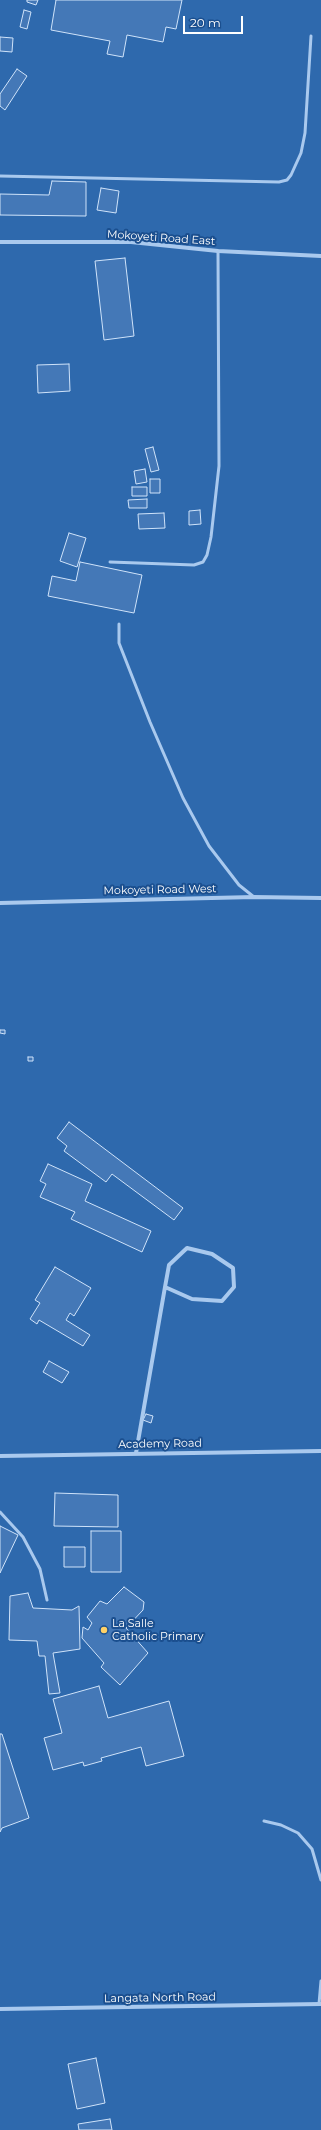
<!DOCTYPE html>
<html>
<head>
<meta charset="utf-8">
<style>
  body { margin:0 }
  #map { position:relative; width:321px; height:2130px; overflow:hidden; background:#1b4f8f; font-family:Montserrat,sans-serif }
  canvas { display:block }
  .scale { position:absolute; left:183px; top:16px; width:60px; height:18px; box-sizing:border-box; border:2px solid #fff; border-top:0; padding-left:5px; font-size:12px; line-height:14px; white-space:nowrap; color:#fff; -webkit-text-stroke:3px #1b4f8f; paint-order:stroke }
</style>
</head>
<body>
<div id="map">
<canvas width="321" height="2130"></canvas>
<div class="scale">20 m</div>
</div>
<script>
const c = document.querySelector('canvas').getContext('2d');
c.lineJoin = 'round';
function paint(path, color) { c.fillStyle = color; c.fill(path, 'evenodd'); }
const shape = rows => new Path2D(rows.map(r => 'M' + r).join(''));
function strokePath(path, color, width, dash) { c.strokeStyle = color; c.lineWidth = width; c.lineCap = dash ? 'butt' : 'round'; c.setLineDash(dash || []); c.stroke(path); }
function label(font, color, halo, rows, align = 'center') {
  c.font = font + ' Montserrat,sans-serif'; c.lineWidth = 4; c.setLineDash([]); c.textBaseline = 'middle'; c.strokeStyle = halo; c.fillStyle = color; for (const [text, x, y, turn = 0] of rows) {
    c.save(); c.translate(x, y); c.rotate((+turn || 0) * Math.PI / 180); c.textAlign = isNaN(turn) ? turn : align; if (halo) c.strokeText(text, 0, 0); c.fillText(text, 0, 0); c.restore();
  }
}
const green = shape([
  [0,0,321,0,321,2130,0,2130]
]);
const building = shape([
  [27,0,38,0,36,5,27,2,27,0],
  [56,0,182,0,176,29,166,27,163,42,127,35,123,57,107,54,110,41,51,30,56,0],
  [24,10,31,12,27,29,20,27,24,10],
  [0,37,13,38,12,52,0,51,0,37],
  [17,69,27,76,5,110,0,106,0,94,17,69],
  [52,181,86,182,86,216,0,215,0,194,49,195,52,181],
  [101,188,119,191,116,213,97,210,101,188],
  [125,258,134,336,104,340,95,261,125,258],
  [69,364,70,391,38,393,37,365,69,364],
  [153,447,159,470,151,472,145,449,153,447],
  [145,469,147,482,136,484,134,471,145,469],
  [150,479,160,479,160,493,150,493,150,479],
  [132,487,147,487,147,496,132,496,132,487],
  [147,499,147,508,129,508,128,500,147,499],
  [200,510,201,524,189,525,189,511,200,510],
  [164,513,165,528,139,529,138,514,164,513],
  [69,533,86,538,77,567,60,561,69,533],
  [80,562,142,575,134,613,48,596,52,576,76,581,80,562],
  [0,1030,5,1030,5,1034,0,1033,0,1030],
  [28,1057,33,1057,33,1061,28,1061,28,1057],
  [69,1122,183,1208,174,1220,112,1174,106,1182,64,1151,67,1146,57,1138,69,1122],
  [48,1164,92,1184,85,1201,151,1231,142,1252,71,1219,75,1212,40,1197,46,1184,40,1181,48,1164],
  [55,1267,91,1288,74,1316,70,1313,66,1320,90,1335,83,1346,39,1320,37,1324,30,1319,40,1303,35,1300,55,1267],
  [49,1361,69,1372,62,1383,43,1372,49,1361],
  [146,1414,153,1416,151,1423,143,1420,146,1414],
  [55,1493,118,1495,118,1527,54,1526,55,1493],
  [0,1526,18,1535,0,1573,0,1526],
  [91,1531,121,1531,121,1572,91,1572,91,1531],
  [64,1547,85,1547,85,1567,64,1567,64,1547],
  [124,1587,144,1602,143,1610,126,1628,148,1653,120,1685,101,1667,104,1663,82,1638,83,1627,88,1630,92,1623,87,1617,100,1601,107,1604,124,1587],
  [28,1593,33,1608,72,1610,79,1606,80,1649,53,1653,60,1693,49,1694,45,1656,39,1656,37,1641,9,1640,10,1596,28,1593],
  [99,1686,108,1718,169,1701,184,1756,146,1766,141,1747,101,1758,102,1761,84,1766,83,1762,53,1770,44,1738,62,1733,53,1699,99,1686],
  [0,1734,2,1734,29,1818,2,1828,0,1832,0,1734],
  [96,2058,105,2103,77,2109,68,2064,96,2058],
  [110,2119,112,2130,79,2130,78,2124,110,2119]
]);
const service = shape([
  [0,176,279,182,287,180,291,175,301,153,305,133,311,36],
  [110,562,194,565,203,562,207,555,211,537,219,466,218,251],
  [119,624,119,643,150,722,183,798,209,846,239,885,254,897],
  [0,1512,23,1537,40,1569,47,1600],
  [264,1821,281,1825,298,1833,312,1849,321,1880],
  [319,2004,321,1981]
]);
const minor = shape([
  [0,242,131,242,218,251,321,256],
  [0,903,254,897,321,898],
  [136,1453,165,1287,169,1265,187,1248,212,1254,233,1268,234,1287,222,1301,192,1299,165,1287],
  [0,1456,321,1451],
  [0,2009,321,2004]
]);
const markers = [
  [104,1630,4,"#ffd166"]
];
const streetNames = [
  ["Mokoyeti Road East",161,238,4],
  ["Mokoyeti Road West",160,890,-1],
  ["Academy Road",160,1444,-1],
  ["Langata North Road",160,1998,-1]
];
const poiNames = [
  ["La Salle",112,1624],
  ["Catholic Primary",112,1637]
];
paint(green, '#2e69ad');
paint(building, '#4478b7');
strokePath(building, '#cfe3fa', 1);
strokePath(service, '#a9c9ee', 3);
strokePath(minor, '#a9c9ee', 4);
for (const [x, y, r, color] of markers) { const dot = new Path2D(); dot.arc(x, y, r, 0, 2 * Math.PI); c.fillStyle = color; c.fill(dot); strokePath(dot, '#1b4f8f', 1.5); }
label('11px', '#fff', '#1b4f8f', streetNames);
label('11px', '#fff', '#1b4f8f', poiNames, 'left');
</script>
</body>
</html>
